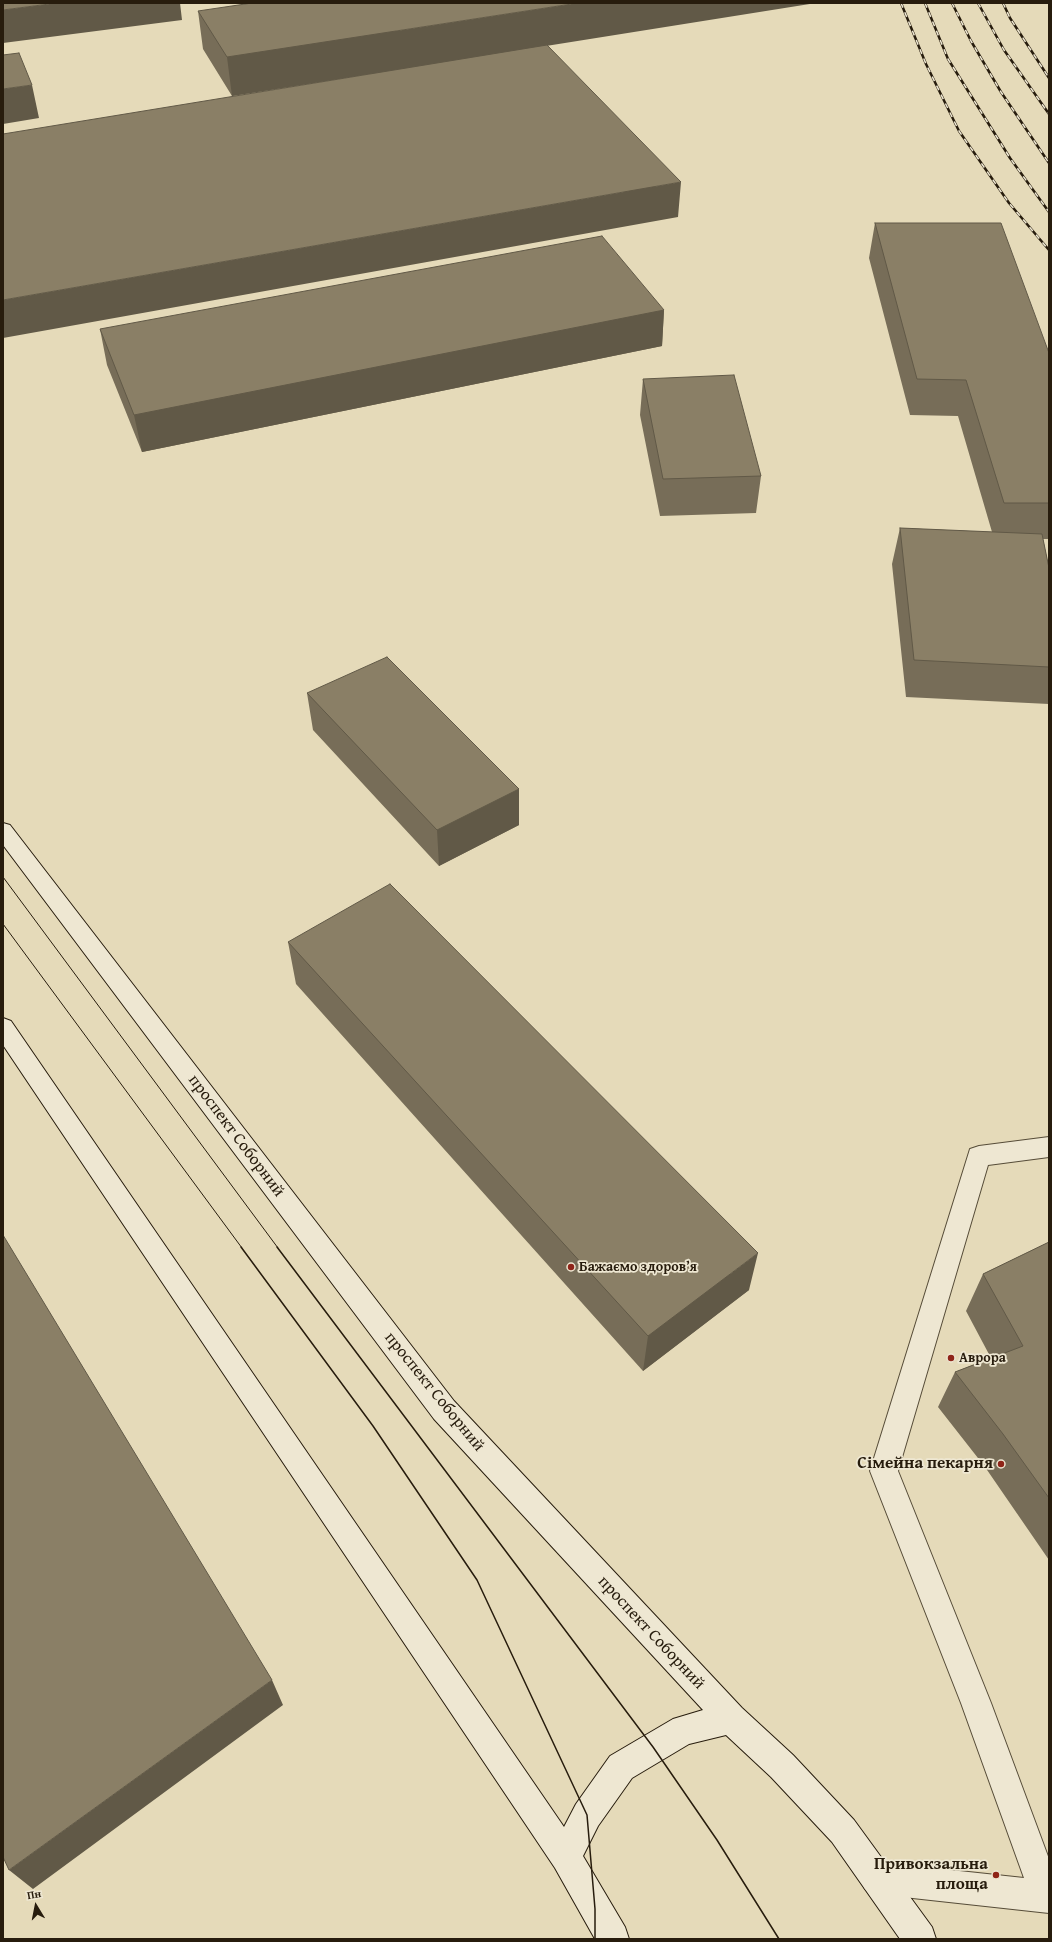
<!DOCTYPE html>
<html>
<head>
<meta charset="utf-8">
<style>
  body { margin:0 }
  #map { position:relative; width:1052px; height:1942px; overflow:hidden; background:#e5dab9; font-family:"Gentium Book Plus",serif }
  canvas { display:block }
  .frame { position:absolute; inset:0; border:4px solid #271c0d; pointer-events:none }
  .north { position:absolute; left:16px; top:1886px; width:40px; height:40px; -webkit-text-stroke:3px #eee7d2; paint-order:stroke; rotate:350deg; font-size:11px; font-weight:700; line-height:16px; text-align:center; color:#271c0d }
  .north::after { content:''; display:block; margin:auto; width:14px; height:18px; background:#271c0d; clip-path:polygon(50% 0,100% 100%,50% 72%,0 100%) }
</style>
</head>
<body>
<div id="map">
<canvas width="1052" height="1942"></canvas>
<div class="frame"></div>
<div class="north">Пн</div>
</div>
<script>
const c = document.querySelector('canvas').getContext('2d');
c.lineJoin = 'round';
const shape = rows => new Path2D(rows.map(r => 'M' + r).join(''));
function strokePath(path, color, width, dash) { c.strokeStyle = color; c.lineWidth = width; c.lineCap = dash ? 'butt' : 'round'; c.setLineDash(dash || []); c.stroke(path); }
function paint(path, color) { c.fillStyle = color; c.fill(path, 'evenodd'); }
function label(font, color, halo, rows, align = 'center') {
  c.font = font + ' "Gentium Book Plus",serif'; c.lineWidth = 3.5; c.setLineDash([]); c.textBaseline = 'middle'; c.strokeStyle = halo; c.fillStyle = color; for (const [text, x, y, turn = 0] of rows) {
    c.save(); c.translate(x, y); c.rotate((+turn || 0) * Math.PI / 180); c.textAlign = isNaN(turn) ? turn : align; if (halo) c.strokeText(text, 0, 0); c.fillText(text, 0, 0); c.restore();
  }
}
const minor = shape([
  [1049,1137,1049,1157,988,1165,898,1471,991,1703,1049,1859,1049,1913,876,1894,865,1889,860,1878,865,1867,876,1862,1024,1878,961,1703,870,1471,970,1149,979,1146,1049,1137]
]);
const secondary = shape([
  [3,823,10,825,454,1401,742,1708,793,1755,854,1820,932,1927,936,1939,900,1939,832,1842,771,1777,726,1735,689,1744,632,1778,598,1826,583,1856,625,1927,629,1939,595,1939,555,1868,3,1045,3,1018,11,1021,564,1827,576,1804,610,1756,673,1719,703,1710,434,1419,3,845,3,823]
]);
const tramFar1 = shape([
  [3,877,278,1248],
  [3,924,242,1248]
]);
const tram = shape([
  [241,1247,373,1426,477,1580,587,1815,595,1909,595,1939],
  [277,1247,653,1747,717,1840,779,1939]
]);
const rail = shape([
  [901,3,926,64,959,131,1009,203,1049,250],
  [925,3,948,59,1010,158,1049,212],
  [952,3,971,41,1001,92,1049,163],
  [978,3,1004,50,1049,114],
  [1003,3,1010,18,1049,78]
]);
const wall = shape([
  [198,11,548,46,678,217,372,74,232,96,203,49],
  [875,223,1049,353,1049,539,1043,539,1049,568,1049,704,906,697,892,564,900,528,992,532,958,416,910,415,869,258],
  [664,310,662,346,142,452,107,365,100,329],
  [643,379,761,476,756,513,660,516,640,415],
  [307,693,519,789,519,825,439,866,313,730],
  [288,942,749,1290,643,1371,296,984],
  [1049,1242,1049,1560,985,1467,938,1407,955,1372,991,1358,966,1311,983,1274]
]);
const shadedWall = shape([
  [57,3,180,3,182,20,3,43,3,10],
  [578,3,816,3,232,96,227,57],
  [32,85,39,118,3,124,3,89],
  [681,182,678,217,3,338,3,300],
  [664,310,662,346,142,452,134,415],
  [519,789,519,825,439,866,437,830],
  [758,1253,749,1290,643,1371,648,1336],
  [272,1680,283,1705,33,1889,9,1870]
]);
const building = shape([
  [3,3,57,3,3,10,3,3],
  [252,3,578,3,227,57,198,11,252,3],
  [547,45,681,182,3,300,3,134,547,45],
  [19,53,32,85,3,89,3,55,19,53],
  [875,223,1001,223,1049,353,1049,503,1004,503,966,380,917,379,875,223],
  [602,236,664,310,134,415,100,329,602,236],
  [734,375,761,476,663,479,643,379,734,375],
  [900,528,1042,534,1049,568,1049,667,914,660,900,528],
  [387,657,519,789,437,830,307,693,387,657],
  [390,884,758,1253,648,1336,288,942,390,884],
  [3,1235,272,1680,9,1870,3,1857,3,1235],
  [1049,1242,1049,1498,1003,1434,955,1372,1023,1346,983,1274,1049,1242]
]);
const markers = [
  [571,1267,4,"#8f2418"],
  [951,1358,4,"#8f2418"],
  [1001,1464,4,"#8f2418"],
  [996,1875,4,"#8f2418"]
];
const poiNames = [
  ["Бажаємо здоровʼя",579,1267],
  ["Аврора",959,1358]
];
const nearStreetnames = [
  ["проспект Соборний",236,1136,53],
  ["проспект Соборний",434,1392,51],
  ["проспект Соборний",651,1633,47]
];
const nearPoinames = [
  ["Сімейна пекарня",993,1464],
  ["Привокзальна",988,1865],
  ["площа",988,1885]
];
strokePath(minor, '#564c38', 2);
strokePath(secondary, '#271c0d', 2);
paint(minor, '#eee7d2');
paint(secondary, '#eee7d2');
strokePath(tramFar1, '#271c0d', 1);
strokePath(tram, '#271c0d', 1.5);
strokePath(rail, '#271c0d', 2.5);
strokePath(rail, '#eee7d2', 1.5, [5]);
paint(wall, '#776d58');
paint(shadedWall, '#615947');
paint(building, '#8a7f66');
strokePath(building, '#615947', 1);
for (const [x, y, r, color] of markers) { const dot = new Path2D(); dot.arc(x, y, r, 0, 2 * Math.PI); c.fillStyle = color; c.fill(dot); strokePath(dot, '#eee7d2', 1.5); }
label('bold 14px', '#271c0d', '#eee7d2', poiNames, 'left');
label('17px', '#271c0d', '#eee7d2', nearStreetnames);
label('bold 17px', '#271c0d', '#eee7d2', nearPoinames, 'right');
</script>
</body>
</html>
